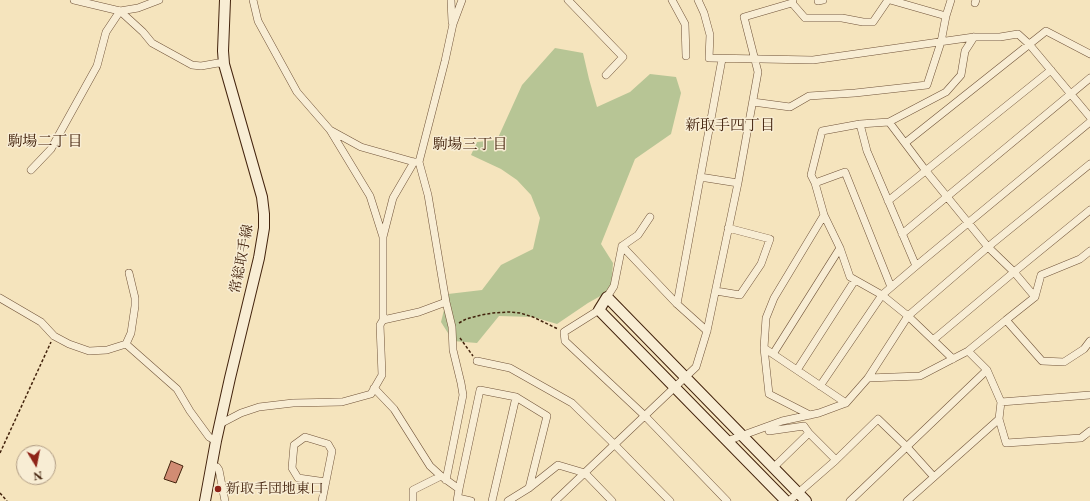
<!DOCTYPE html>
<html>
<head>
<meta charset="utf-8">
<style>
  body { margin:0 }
  #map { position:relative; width:1090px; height:501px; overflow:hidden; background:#f5e4bd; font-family:"EB Garamond",serif }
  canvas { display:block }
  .north { position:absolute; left:16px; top:445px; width:40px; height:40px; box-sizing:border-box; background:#f8edd4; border:1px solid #b09c84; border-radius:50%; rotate:170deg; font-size:11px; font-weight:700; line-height:16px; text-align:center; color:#43230d }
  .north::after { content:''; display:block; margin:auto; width:14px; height:18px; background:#8f2418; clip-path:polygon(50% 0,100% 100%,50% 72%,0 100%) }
</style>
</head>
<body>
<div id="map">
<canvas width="1090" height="501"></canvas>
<div class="north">N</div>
</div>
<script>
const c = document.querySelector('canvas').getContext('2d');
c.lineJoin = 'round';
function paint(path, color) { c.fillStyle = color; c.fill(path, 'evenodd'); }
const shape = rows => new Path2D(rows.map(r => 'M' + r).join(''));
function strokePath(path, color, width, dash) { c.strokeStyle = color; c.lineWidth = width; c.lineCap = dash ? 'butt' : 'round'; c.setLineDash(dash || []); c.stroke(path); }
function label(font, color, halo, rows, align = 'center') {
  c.font = font + ' "EB Garamond","Noto Serif JP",serif'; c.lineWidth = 3; c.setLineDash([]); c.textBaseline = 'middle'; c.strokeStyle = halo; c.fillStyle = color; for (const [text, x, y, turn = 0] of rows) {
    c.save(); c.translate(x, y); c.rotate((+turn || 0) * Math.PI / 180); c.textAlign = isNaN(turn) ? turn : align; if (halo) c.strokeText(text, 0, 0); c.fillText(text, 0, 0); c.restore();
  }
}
const green = shape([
  [555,48,583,53,589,79,597,107,630,92,650,74,676,77,681,93,671,134,635,159,601,244,613,263,611,290,588,303,557,324,533,317,499,316,477,343,453,341,441,322,448,294,482,290,501,265,533,249,540,218,531,195,517,180,501,169,471,155,477,142,497,140,522,85]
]);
const building = shape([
  [171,461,183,466,176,483,164,479,171,461]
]);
const path = shape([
  [459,323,466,319,481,315,493,313,509,312,520,313,533,317,558,329],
  [460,338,473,356],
  [0,453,51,342],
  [0,493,7,501]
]);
const street = shape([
  [74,0,120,11,138,8,159,0],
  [451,0,452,22],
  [568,0,623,57,606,75],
  [672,0,685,24,686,56],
  [698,0,704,13,710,35,709,58,813,60,974,37,1000,37,1018,34,1029,44,1090,117],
  [793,0,792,3,805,18,842,18,863,22,873,22,888,0],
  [818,0,818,1,823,0],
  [890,0,946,16],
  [975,3,976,0],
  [753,102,790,107,809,96,855,93,927,85,941,42,946,16,951,0],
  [889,122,926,171,988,247,1014,272,1035,297,1006,320],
  [860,124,867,151,916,266],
  [330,130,361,147,414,162,419,162,445,61,453,24,462,0],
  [905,143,1046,31,1090,54],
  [419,162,428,195,446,302,452,327,453,350,461,383,463,395,446,480],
  [31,170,51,149,97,66,106,32,120,11,143,32,152,43,192,65,201,66,218,63,224,64],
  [700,177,738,183],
  [815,183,845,172,891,287],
  [888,201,1051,70],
  [824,215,774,298,766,318,764,348,846,403],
  [650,217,638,235,622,246,677,304,707,331],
  [902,234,1090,78],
  [383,237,393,198,414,162],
  [716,291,740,295,761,264,770,239,728,228],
  [607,297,614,286,622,246],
  [1035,297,1041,275,1080,259,1090,251],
  [0,298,41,322,54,336,69,344,89,351,107,350,126,344,177,389,190,411,209,437,216,441],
  [677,304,722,59],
  [599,310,564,332,565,341,645,416,727,501],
  [383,320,419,312,446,302],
  [933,340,1014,272,1090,210],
  [126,344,131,333,135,306,135,298,129,273],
  [764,348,769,394,810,415],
  [968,351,987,370,1001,402,999,419,1006,443,1081,438,1090,431],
  [773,354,840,248],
  [953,359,908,316,882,295,850,277,840,248,824,215,815,183,811,175,822,131,860,124,889,122,946,92,961,75,965,51,974,37],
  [477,361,510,368,572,403,614,444,670,501],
  [797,370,855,280],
  [868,378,920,376,968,351,1006,320,1042,361,1064,362,1084,349,1090,341],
  [820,386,882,295,916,266,1090,122],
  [374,388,394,409,430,466,441,476],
  [1001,402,1090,395],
  [220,424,241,413,259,407,293,403,342,402,371,394,382,375,380,325,383,320,383,237,370,196,330,130,297,92,258,21,253,0],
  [769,431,804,426,809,433,836,460],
  [727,441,782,421,819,413,846,403,868,378,908,316,988,247,1090,164],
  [211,465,217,467,219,470,225,501],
  [773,468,809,433],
  [458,498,471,501],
  [322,501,332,451,328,444,305,437,294,445,292,468,298,478,326,482],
  [413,501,413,490,441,476,459,489],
  [457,501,459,489,480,390,516,397,547,416,529,488],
  [492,501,516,397],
  [508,501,529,488,558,465,585,473,612,501],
  [555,501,696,367,707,331,738,183,758,72,744,17,792,3],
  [789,501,836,460,878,419,907,447,934,477],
  [850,501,987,370],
  [907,501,999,419]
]);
const secondary = shape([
  [205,501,216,441,230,378,259,258,264,228,264,214,262,197,224,64,223,51,225,0],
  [786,501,599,310,607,297,806,501]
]);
const markers = [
  [218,489,4,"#8f2418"]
];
const streetNames = [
  ["常総取手線",242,259,-79]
];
const poiNames = [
  ["新取手団地東口",226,489]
];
const neighbourhoodNames = [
  ["新取手四丁目",730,126],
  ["駒場二丁目",45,142],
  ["駒場三丁目",470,145]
];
paint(green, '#b7c595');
paint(building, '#d18c73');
strokePath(building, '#43230d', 1);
strokePath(street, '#705339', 8);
strokePath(secondary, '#43230d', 12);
strokePath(path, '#43230d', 1.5, [3, 2]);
strokePath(street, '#f8edd4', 7);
strokePath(secondary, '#f8edd4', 10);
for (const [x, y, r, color] of markers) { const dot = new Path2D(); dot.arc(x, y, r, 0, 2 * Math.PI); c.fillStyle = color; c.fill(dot); strokePath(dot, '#f8edd4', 1.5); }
label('14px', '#43230d', '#f8edd4', streetNames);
label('14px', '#43230d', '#f8edd4', poiNames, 'left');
label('15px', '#43230d', '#f8edd4', neighbourhoodNames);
</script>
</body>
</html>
